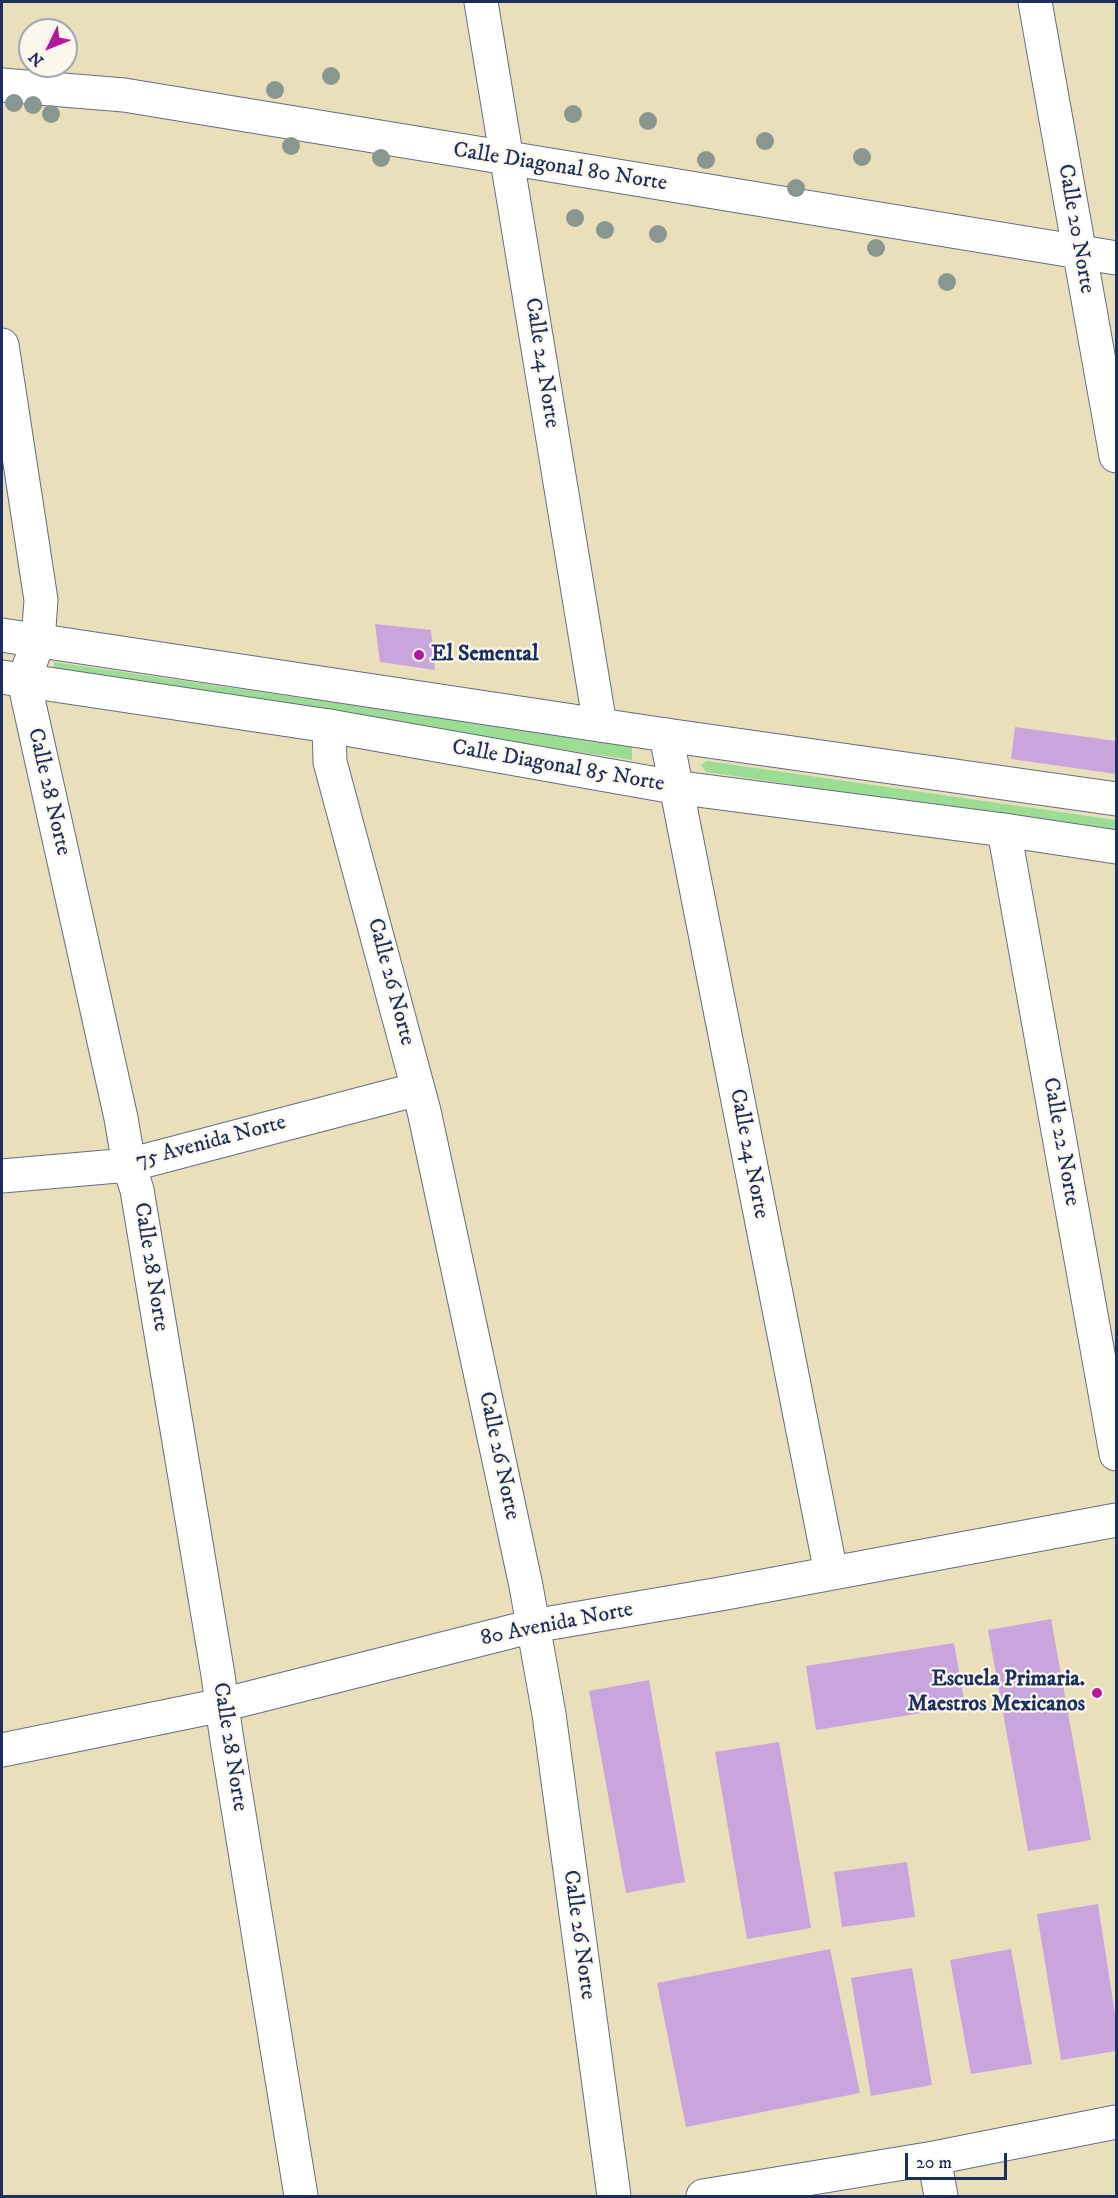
<!DOCTYPE html>
<html>
<head>
<meta charset="utf-8">
<style>
  body { margin:0 }
  #map { position:relative; width:1118px; height:2198px; overflow:hidden; background:#eadfbb; font-family:"IM FELL DW Pica",serif }
  canvas { display:block }
  .frame { position:absolute; inset:0; border:3px solid #1b2f5e; pointer-events:none }
  .north { position:absolute; left:18px; top:18px; width:60px; height:60px; box-sizing:border-box; background:#fbf7ec; border:2px solid #a1a7b3; border-radius:50%; rotate:227deg; font-size:16px; font-weight:700; line-height:24px; text-align:center; color:#1b2f5e }
  .north::after { content:''; display:block; margin:auto; width:21px; height:27px; background:#b5179e; clip-path:polygon(50% 0,100% 100%,50% 72%,0 100%) }
  .scale { position:absolute; left:905px; top:2153px; width:102px; height:27px; box-sizing:border-box; border:3px solid #1b2f5e; border-top:0; padding-left:8px; font-size:18px; line-height:21px; white-space:nowrap; color:#1b2f5e; -webkit-text-stroke:4px #fbf7ec; paint-order:stroke }
</style>
</head>
<body>
<div id="map">
<canvas width="1118" height="2198"></canvas>
<div class="frame"></div>
<div class="north">N</div>
<div class="scale">20 m</div>
</div>
<script>
const c = document.querySelector('canvas').getContext('2d');
c.lineJoin = 'round';
function paint(path, color) { c.fillStyle = color; c.fill(path, 'evenodd'); }
const shape = rows => new Path2D(rows.map(r => 'M' + r).join(''));
function strokePath(path, color, width, dash) { c.strokeStyle = color; c.lineWidth = width; c.lineCap = dash ? 'butt' : 'round'; c.setLineDash(dash || []); c.stroke(path); }
function label(font, color, halo, rows, align = 'center') {
  c.font = font + ' "IM FELL DW Pica",serif'; c.lineWidth = 4.5; c.setLineDash([]); c.textBaseline = 'middle'; c.strokeStyle = halo; c.fillStyle = color; for (const [text, x, y, turn = 0] of rows) {
    c.save(); c.translate(x, y); c.rotate((+turn || 0) * Math.PI / 180); c.textAlign = isNaN(turn) ? turn : align; if (halo) c.strokeText(text, 0, 0); c.fillText(text, 0, 0); c.restore();
  }
}
const green = shape([
  [54,662,632,746,632,760,54,672],
  [707,761,1116,820,1116,832,706,772,701,765]
]);
const building = shape([
  [375,624,431,630,435,670,380,662],
  [1015,727,1116,741,1116,774,1011,759],
  [1051,1619,1091,1840,1028,1851,988,1630],
  [954,1643,965,1706,816,1730,806,1666],
  [649,1680,685,1882,626,1893,589,1691],
  [779,1742,811,1928,747,1939,715,1752],
  [907,1862,915,1917,842,1927,834,1872],
  [1098,1904,1116,2021,1116,2051,1061,2060,1037,1914],
  [830,1949,860,2093,686,2127,657,1983],
  [1011,1949,1032,2064,971,2074,950,1960],
  [912,1968,932,2085,871,2096,851,1978]
]);
const minor = shape([
  [481,2,600,725],
  [1035,2,1116,456],
  [2,85,124,95,1116,258],
  [2,345,41,600,38,641,24,681,121,1118,129,1165,137,1190,218,1675,226,1734,301,2196],
  [329,726,330,762,424,1111,526,1586,549,1714,614,2196],
  [666,735,831,1573],
  [1004,830,1116,1454],
  [2,1176,129,1165,418,1089],
  [2,1750,222,1705,533,1626,726,1593,1116,1520],
  [934,2158,941,2196],
  [703,2196,934,2158,1116,2122]
]);
const major = shape([
  [2,635,666,735,1116,799],
  [2,677,329,726,674,787,1004,830,1116,847]
]);
const trees = [
  [331,76],
  [275,90],
  [14,103],
  [33,105],
  [51,114],
  [573,114],
  [648,121],
  [765,141],
  [291,146],
  [862,157],
  [381,158],
  [706,160],
  [796,188],
  [575,218],
  [605,230],
  [658,234],
  [876,248],
  [947,282]
];
const markers = [
  [419,655,6,"#b5179e"],
  [1097,1693,6,"#b5179e"]
];
const streetNames = [
  ["Calle Diagonal 80 Norte",560,168,9],
  ["Calle 20 Norte",1075,229,80],
  ["Calle 24 Norte",541,363,81],
  ["Calle Diagonal 85 Norte",558,767,10],
  ["Calle 28 Norte",48,792,77],
  ["Calle 26 Norte",390,982,75],
  ["Calle 22 Norte",1060,1142,80],
  ["75 Avenida Norte",211,1143,-15],
  ["Calle 24 Norte",748,1154,79],
  ["Calle 28 Norte",150,1267,81],
  ["Calle 26 Norte",498,1456,78],
  ["80 Avenida Norte",557,1625,-11],
  ["Calle 28 Norte",229,1747,81],
  ["Calle 26 Norte",578,1935,82]
];
const poiNames = [
  ["El Semental",431,655],
  ["Escuela Primaria.",1085,1680,"right"],
  ["Maestros Mexicanos",1085,1705,"right"]
];
paint(green, '#9cdd94');
paint(building, '#c8a6dd');
strokePath(minor, '#636d7f', 35);
strokePath(major, '#636d7f', 35);
strokePath(minor, '#fff', 33);
strokePath(major, '#fff', 33);
c.fillStyle = '#8a9690';
for (const [x, y] of trees) { c.beginPath(); c.arc(x, y, 9, 0, 2 * Math.PI); c.fill(); }
for (const [x, y, r, color] of markers) { const dot = new Path2D(); dot.arc(x, y, r, 0, 2 * Math.PI); c.fillStyle = color; c.fill(dot); strokePath(dot, '#fbf7ec', 2); }
label('22px', '#1b2f5e', '#fbf7ec', streetNames);
label('bold 22px', '#1b2f5e', '#fbf7ec', poiNames, 'left');
</script>
</body>
</html>
